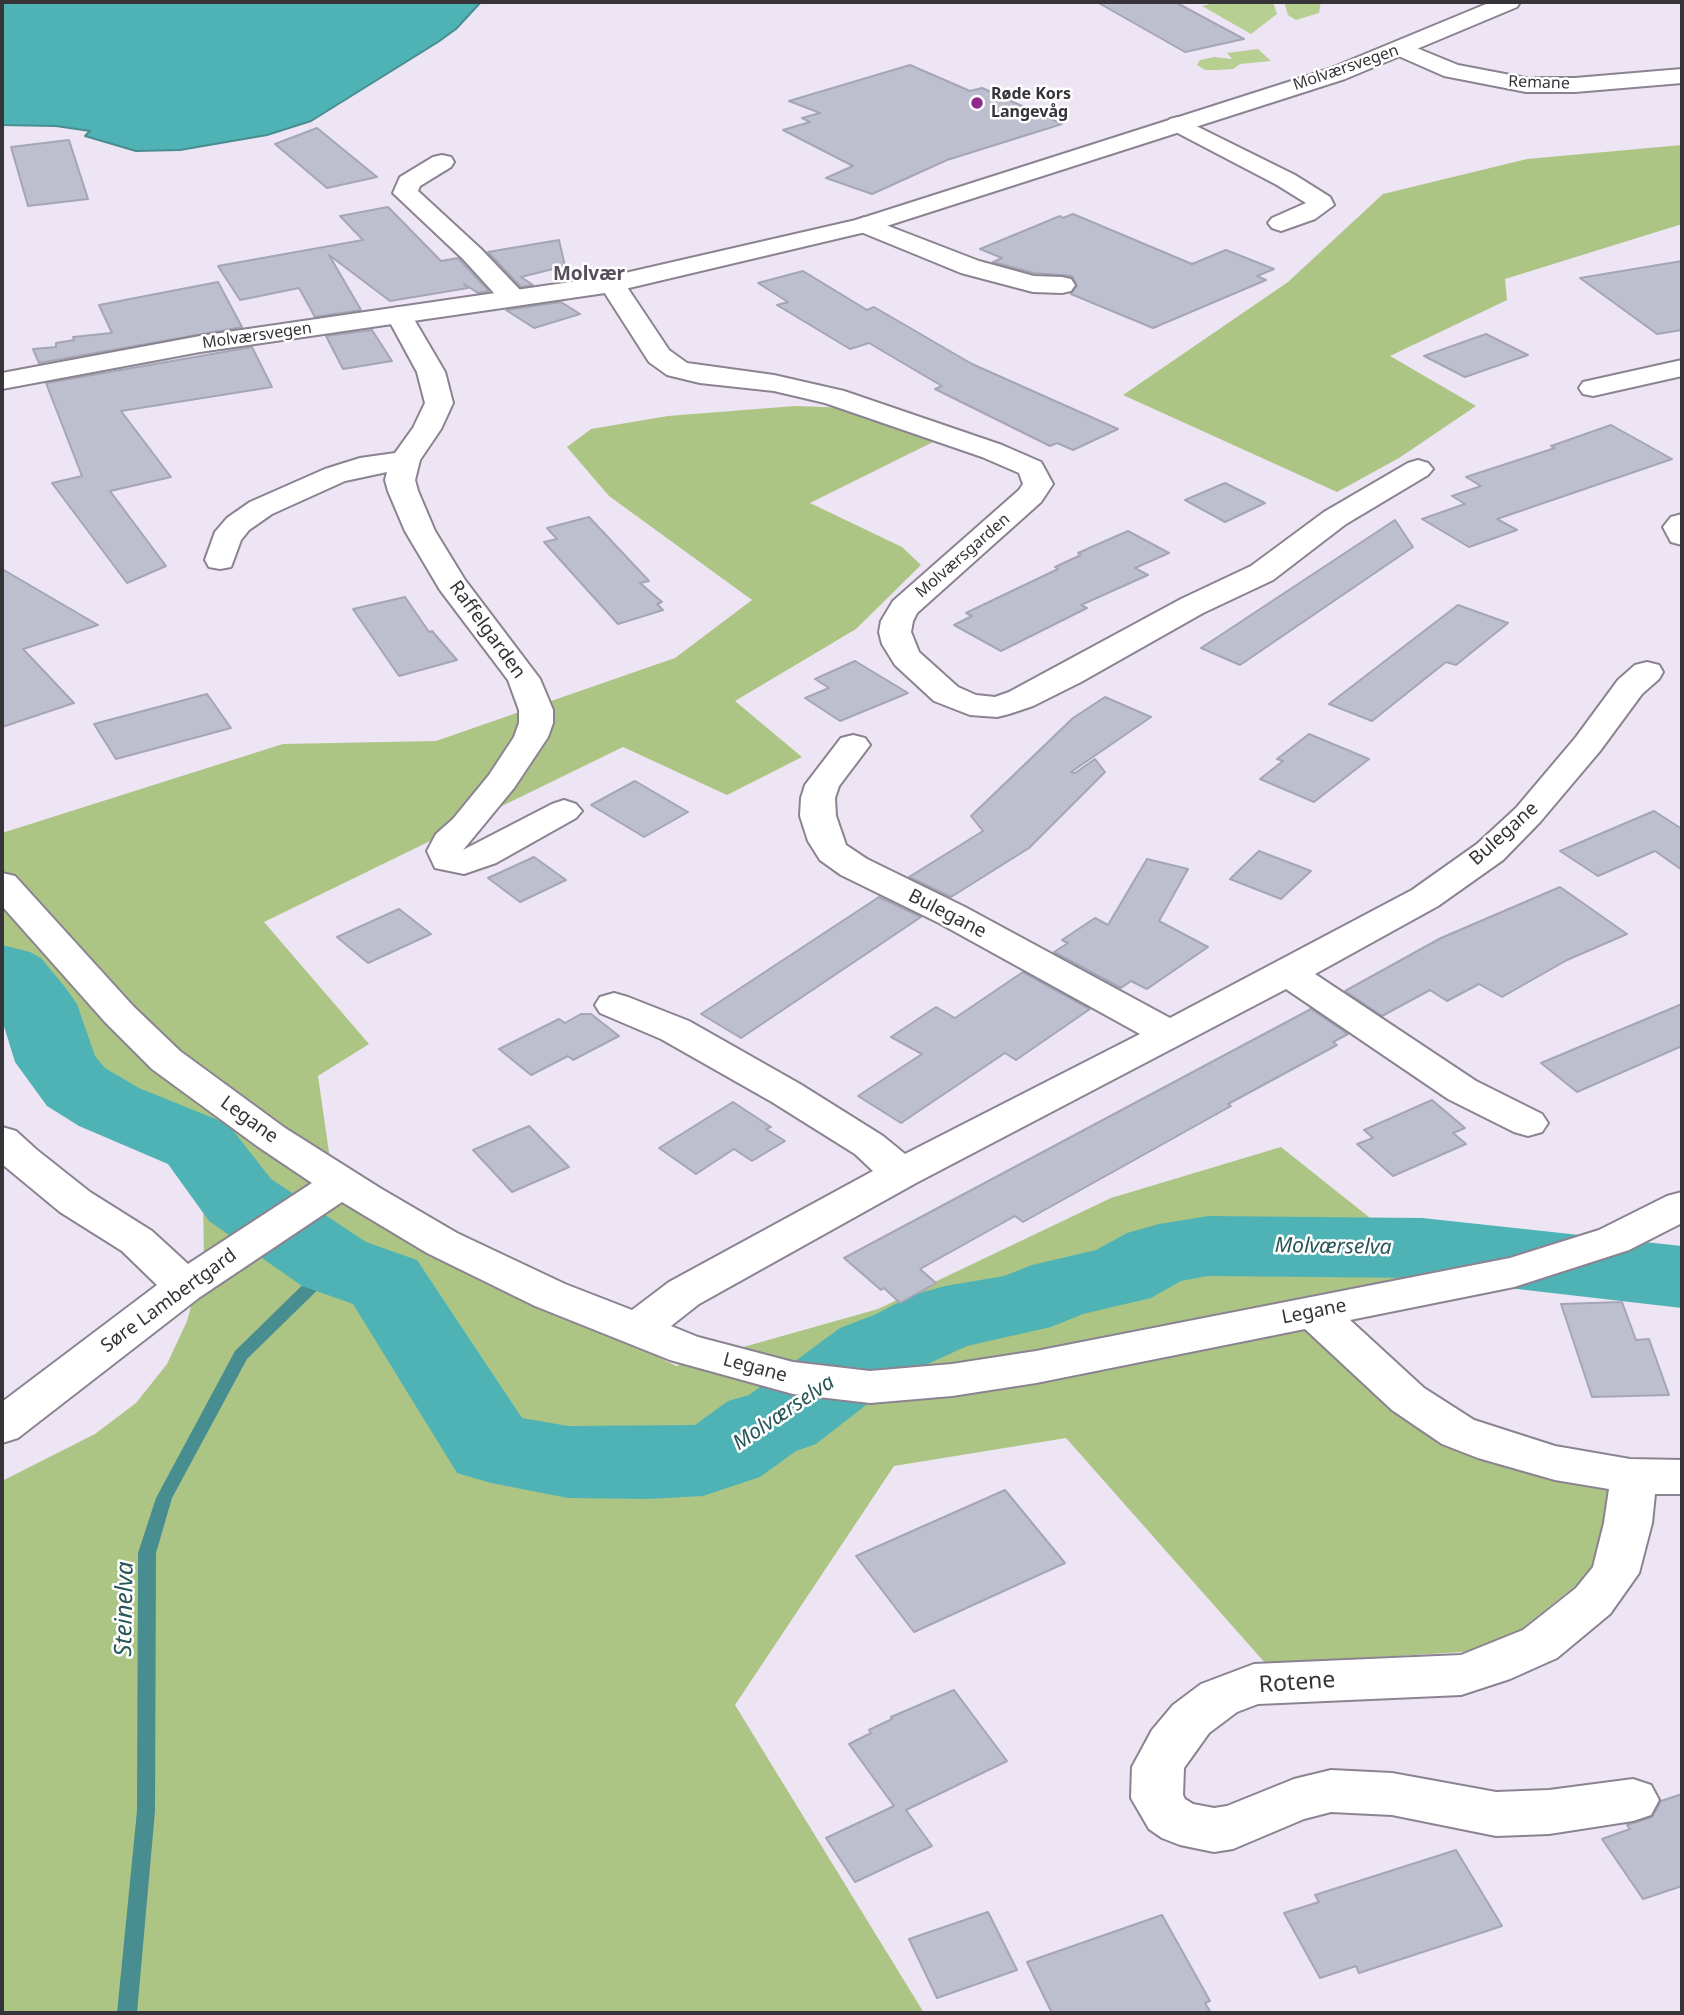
<!DOCTYPE html>
<html>
<head>
<meta charset="utf-8">
<style>
  body { margin:0 }
  #map { position:relative; width:1684px; height:2015px; overflow:hidden; background:#ede4f4; font-family:"Noto Sans",sans-serif }
  canvas { display:block }
  .frame { position:absolute; inset:0; border:4px solid #363339; pointer-events:none }
</style>
</head>
<body>
<div id="map">
<canvas width="1684" height="2015"></canvas>
<div class="frame"></div>
</div>
<script>
const c = document.querySelector('canvas').getContext('2d');
c.lineJoin = 'round';
function paint(path, color) { c.fillStyle = color; c.fill(path, 'evenodd'); }
const shape = rows => new Path2D(rows.map(r => 'M' + r).join(''));
function strokePath(path, color, width, dash) { c.strokeStyle = color; c.lineWidth = width; c.lineCap = dash ? 'butt' : 'round'; c.setLineDash(dash || []); c.stroke(path); }
function label(font, color, halo, rows, align = 'center') {
  c.font = font + ' "Noto Sans",sans-serif'; c.lineWidth = 5; c.setLineDash([]); c.textBaseline = 'middle'; c.strokeStyle = halo; c.fillStyle = color; for (const [text, x, y, turn = 0] of rows) {
    c.save(); c.translate(x, y); c.rotate((+turn || 0) * Math.PI / 180); c.textAlign = isNaN(turn) ? turn : align; if (halo) c.strokeText(text, 0, 0); c.fillText(text, 0, 0); c.restore();
  }
}
const green = shape([
  [1219,2,1273,2,1277,14,1251,34,1202,6],
  [1284,2,1321,2,1319,13,1296,20,1288,15],
  [1258,49,1271,61,1240,64,1233,69,1217,70,1205,70,1197,65,1200,60,1214,57,1232,59,1227,53]
]);
const forest = shape([
  [1682,145,1682,224,1505,279,1507,300,1390,356,1476,406,1399,458,1337,492,1123,395,1288,282,1383,194,1527,159],
  [795,406,851,408,937,440,810,503,902,547,921,565,856,629,735,701,802,757,727,795,623,747,264,922,369,1044,318,1076,334,1187,676,1366,878,1309,1111,1198,1281,1147,1448,1280,1316,1310,1417,1410,1614,1472,1614,1555,1495,1650,1266,1664,1066,1438,894,1466,735,1705,924,2013,2,2013,2,1481,95,1434,136,1403,167,1364,187,1321,204,1261,203,1199,198,1178,160,1124,133,1092,2,989,2,833,283,744,436,741,675,658,752,600,609,496,567,447,591,429,668,416]
]);
const water = shape([
  [2,2,481,2,456,29,438,42,311,121,267,135,180,150,136,151,85,136,90,131,56,126,2,125,2,2]
]);
const stream = shape([
  [334,1259,340,1260,342,1264,340,1268,247,1359,172,1498,156,1553,155,1811,137,2013,117,2013,137,1811,138,1553,156,1498,235,1351,328,1260,334,1259]
]);
const river = shape([
  [2,945,30,952,41,958,65,987,77,1004,95,1056,105,1068,139,1088,228,1124,271,1179,366,1242,417,1260,522,1418,568,1426,695,1425,728,1401,749,1395,840,1328,874,1315,913,1295,945,1286,1004,1276,1032,1265,1096,1250,1127,1233,1159,1224,1208,1216,1422,1218,1682,1246,1682,1308,1422,1278,1208,1276,1181,1281,1151,1298,1083,1314,1051,1327,967,1346,906,1374,816,1444,796,1451,760,1477,703,1496,647,1499,568,1498,491,1483,457,1473,353,1304,302,1286,209,1221,168,1164,79,1126,47,1106,15,1062,2,1020,2,945]
]);
const building = shape([
  [1097,2,1175,2,1244,39,1185,52,1097,2],
  [910,65,970,91,982,88,1062,124,947,160,872,194,826,178,853,166,783,130,810,122,802,118,820,113,789,101,910,65],
  [317,128,377,177,327,188,275,144,317,128],
  [69,140,88,199,28,206,11,147,69,140],
  [388,207,441,261,458,258,489,291,478,293,464,284,468,288,390,301,329,255,361,310,315,317,299,288,240,300,218,266,363,240,340,216,388,207],
  [1073,214,1192,264,1226,250,1274,269,1257,276,1266,280,1153,328,1071,294,1077,286,1072,276,1034,273,996,263,993,262,1002,258,980,249,1060,216,1063,218,1073,214],
  [559,240,565,266,521,277,533,285,521,287,488,252,559,240],
  [1682,261,1682,330,1657,334,1580,278,1682,261],
  [803,271,867,310,874,307,972,364,1118,429,1073,450,1057,443,1050,446,935,389,942,386,869,343,850,349,777,305,788,302,758,283,803,271],
  [218,282,242,327,39,363,33,349,56,347,56,343,74,340,73,337,112,333,99,305,218,282],
  [561,302,580,314,534,328,506,310,561,302],
  [372,330,392,361,343,369,326,336,372,330],
  [1486,334,1528,355,1465,377,1424,356,1486,334],
  [252,347,272,387,121,411,171,477,110,491,166,566,127,583,52,483,82,476,46,383,252,347],
  [1611,425,1672,459,1497,519,1517,530,1469,547,1422,519,1465,504,1452,496,1481,486,1466,477,1555,448,1551,446,1611,425],
  [1225,483,1265,503,1225,522,1185,500,1225,483],
  [589,517,649,581,640,583,662,602,657,604,663,610,618,624,544,542,557,539,547,528,589,517],
  [1395,520,1413,547,1240,665,1201,648,1395,520],
  [1128,531,1169,553,1135,568,1148,575,1081,605,1087,608,1001,651,954,625,972,616,966,613,1058,569,1055,567,1081,555,1078,553,1128,531],
  [2,569,98,625,23,649,74,703,2,727,2,569],
  [405,597,429,632,432,631,457,660,399,676,353,609,405,597],
  [1458,605,1508,623,1456,665,1446,662,1372,721,1329,704,1458,605],
  [855,661,908,693,840,721,805,698,829,688,815,679,855,661],
  [207,694,231,728,116,759,94,724,207,694],
  [1105,697,1151,717,1071,772,1075,773,1095,759,1105,772,1029,848,951,897,909,877,983,831,971,816,1073,718,1105,697],
  [1309,734,1369,759,1314,802,1260,779,1283,761,1277,759,1309,734],
  [635,781,688,812,644,837,591,805,635,781],
  [1654,811,1682,829,1682,870,1655,851,1598,876,1560,851,1654,811],
  [1259,851,1311,871,1281,899,1230,879,1259,851],
  [534,857,566,880,520,902,488,878,534,857],
  [1147,859,1188,869,1159,921,1208,947,1147,989,1131,981,1121,988,1054,952,1068,943,1062,940,1095,918,1108,925,1147,859],
  [1560,887,1627,934,1567,960,1502,997,1479,984,1447,1001,1430,990,1382,1016,1345,991,1441,938,1560,887],
  [879,897,921,917,741,1038,701,1014,879,897],
  [399,909,431,934,368,963,337,937,399,909],
  [1023,972,1090,1009,1016,1060,1005,1053,901,1123,858,1096,922,1054,891,1037,936,1007,955,1018,1023,972],
  [1682,1004,1682,1046,1577,1092,1541,1063,1682,1004],
  [1311,1009,1348,1034,1333,1042,1337,1045,1228,1104,1231,1106,1023,1222,1015,1216,920,1269,936,1283,900,1303,884,1288,881,1290,844,1258,1311,1009],
  [581,1014,591,1014,619,1036,573,1060,568,1056,531,1075,499,1049,559,1019,565,1023,581,1014],
  [1432,1100,1465,1128,1453,1133,1466,1144,1393,1176,1357,1144,1373,1138,1364,1130,1432,1100],
  [733,1102,771,1127,766,1129,785,1141,752,1161,734,1149,696,1174,659,1148,733,1102],
  [529,1126,569,1167,512,1192,473,1150,529,1126],
  [1622,1302,1636,1340,1649,1339,1669,1395,1592,1397,1561,1304,1622,1302],
  [1005,1490,1065,1563,914,1632,856,1556,1005,1490],
  [954,1690,1007,1761,906,1810,932,1846,855,1882,826,1838,894,1806,849,1744,871,1733,869,1730,892,1719,891,1717,954,1690],
  [1682,1794,1682,1886,1643,1899,1602,1839,1630,1829,1627,1825,1652,1817,1661,1801,1682,1794],
  [1456,1850,1502,1926,1359,1973,1356,1966,1320,1978,1284,1913,1319,1902,1315,1895,1456,1850],
  [988,1912,1017,1970,937,1998,909,1939,988,1912],
  [1162,1915,1210,2001,1205,2003,1211,2013,1052,2013,1027,1962,1162,1915]
]);
const minor = shape([
  [1402,42,1458,65,1526,78,1575,78,1682,69,1682,83,1575,92,1526,92,1444,76,1394,54,1391,49,1394,44,1402,42],
  [1178,117,1295,175,1330,197,1334,205,1315,219,1281,231,1272,228,1268,223,1272,218,1306,203,1277,185,1170,129,1166,124,1170,119,1178,117],
  [442,155,451,157,454,162,451,167,420,186,418,191,481,249,522,292,526,298,522,304,513,306,504,304,463,259,393,193,400,177,433,157,442,155],
  [865,217,979,261,1034,276,1062,277,1071,279,1075,285,1071,291,1062,293,1033,292,961,273,856,230,852,225,856,220,865,217],
  [612,276,621,278,669,350,687,363,774,375,844,391,1002,445,1041,462,1053,484,1041,502,917,613,913,621,911,632,919,652,958,687,976,695,995,697,1009,692,1181,599,1251,566,1324,512,1408,463,1418,460,1428,463,1433,469,1428,475,1346,524,1273,580,1203,613,1081,682,1033,706,1009,714,997,717,970,715,934,701,895,665,882,644,879,632,881,621,893,601,1019,490,1023,484,1019,473,982,457,825,403,774,391,700,383,667,375,649,362,599,284,603,278,612,276],
  [399,307,408,309,445,372,453,403,441,429,420,460,415,480,418,491,435,531,465,580,540,679,553,710,553,723,548,737,514,788,463,850,552,804,564,800,576,804,582,811,576,818,496,863,464,874,435,868,427,851,436,834,453,819,489,775,514,737,519,723,519,710,508,680,440,590,405,531,388,491,385,480,387,472,345,481,272,514,249,530,241,540,231,567,220,569,209,567,205,560,215,532,227,518,250,502,325,469,360,458,395,453,413,428,425,403,417,372,386,315,390,309,399,307],
  [1682,360,1682,376,1593,396,1583,394,1579,388,1583,382,1682,360],
  [1682,514,1682,545,1671,542,1663,527,1671,517,1682,514],
  [1647,662,1659,665,1663,672,1659,679,1642,694,1600,751,1540,822,1503,860,1438,906,1315,974,1476,1081,1542,1114,1548,1123,1542,1132,1528,1136,1514,1132,1448,1099,1286,989,916,1183,699,1304,671,1326,698,1337,793,1362,870,1371,952,1364,1036,1351,1510,1258,1599,1230,1667,1196,1682,1192,1682,1223,1629,1250,1514,1287,1350,1320,1424,1388,1474,1420,1555,1446,1630,1459,1682,1460,1682,1494,1655,1494,1652,1523,1639,1573,1610,1614,1557,1658,1510,1679,1461,1695,1258,1704,1237,1712,1209,1733,1184,1768,1183,1795,1185,1799,1193,1804,1214,1808,1227,1806,1294,1779,1331,1770,1392,1773,1496,1792,1549,1790,1633,1779,1651,1785,1659,1800,1651,1815,1633,1821,1549,1834,1496,1836,1392,1815,1331,1812,1304,1819,1233,1849,1214,1852,1180,1845,1162,1838,1149,1829,1131,1798,1132,1767,1152,1730,1173,1705,1201,1684,1254,1664,1461,1655,1523,1630,1576,1588,1593,1567,1604,1523,1609,1489,1555,1480,1478,1458,1442,1444,1392,1410,1305,1329,1036,1383,952,1396,870,1403,793,1394,670,1360,535,1306,427,1253,342,1202,200,1297,18,1438,2,1443,2,1402,157,1285,122,1251,60,1212,2,1164,2,1127,16,1131,37,1150,90,1192,152,1231,188,1264,312,1183,257,1146,152,1069,105,1022,2,906,2,873,15,876,133,1006,180,1051,285,1128,380,1188,457,1233,565,1284,632,1310,669,1282,873,1171,855,1154,772,1102,661,1039,600,1013,595,1005,600,997,614,993,628,997,689,1021,800,1084,883,1136,905,1154,1140,1034,939,923,841,875,820,860,808,841,800,816,801,798,805,785,841,738,853,735,865,738,870,745,839,786,835,798,836,816,846,845,867,859,965,907,1170,1018,1412,890,1477,844,1516,808,1576,737,1618,680,1635,665,1647,662]
]);
const tertiary = shape([
  [1491,2,1520,2,1517,7,1345,79,874,230,612,292,200,352,2,389,2,373,200,336,612,276,856,220,1329,69,1491,2]
]);
const markers = [
  [977,103,7,"#90298e"]
];
const farStreetnames = [
  ["Molværsvegen",1346,68,-19],
  ["Remane",1539,83,2],
  ["Molværsvegen",257,336,-8],
  ["Molværsgarden",963,556,-41]
];
const farPoinames = [
  ["Røde Kors",991,94],
  ["Langevåg",991,112]
];
const farQuarternames = [
  ["Molvær",589,275]
];
const streetNames = [
  ["Raffelgarden",487,630,54],
  ["Bulegane",1504,834,-42],
  ["Bulegane",947,914,27],
  ["Legane",249,1120,36],
  ["Søre Lambertgard",169,1301,-36],
  ["Legane",1314,1312,-11],
  ["Legane",755,1368,15]
];
const waterNames = [
  ["Molværselva",1333,1247,1],
  ["Molværselva",784,1413,-34]
];
const nearStreetnames = [
  ["Rotene",1297,1683,-4]
];
const nearWaternames = [
  ["Steinelva",125,1609,-89]
];
paint(green, '#b7cf91');
paint(forest, '#adc584');
paint(water, '#4fb3b5');
strokePath(water, '#488d90', 2);
paint(stream, '#488d90');
paint(river, '#4fb3b5');
paint(building, '#bdbfcf');
strokePath(building, '#a4a6b6', 2);
strokePath(minor, '#8b8391', 4);
strokePath(tertiary, '#8b8391', 4);
paint(minor, '#fff');
paint(tertiary, '#fff');
for (const [x, y, r, color] of markers) { const dot = new Path2D(); dot.arc(x, y, r, 0, 2 * Math.PI); c.fillStyle = color; c.fill(dot); strokePath(dot, '#fff', 2.5); }
label('16px', '#363339', '#fff', farStreetnames);
label('bold 16px', '#363339', '#fff', farPoinames, 'left');
label('bold 19px', '#554e5b', '#fff', farQuarternames);
label('19px', '#363339', '#fff', streetNames);
label('italic 21px', '#295657', '#fff', waterNames);
label('23px', '#363339', '#fff', nearStreetnames);
label('italic 24px', '#295657', '#fff', nearWaternames);
</script>
</body>
</html>
